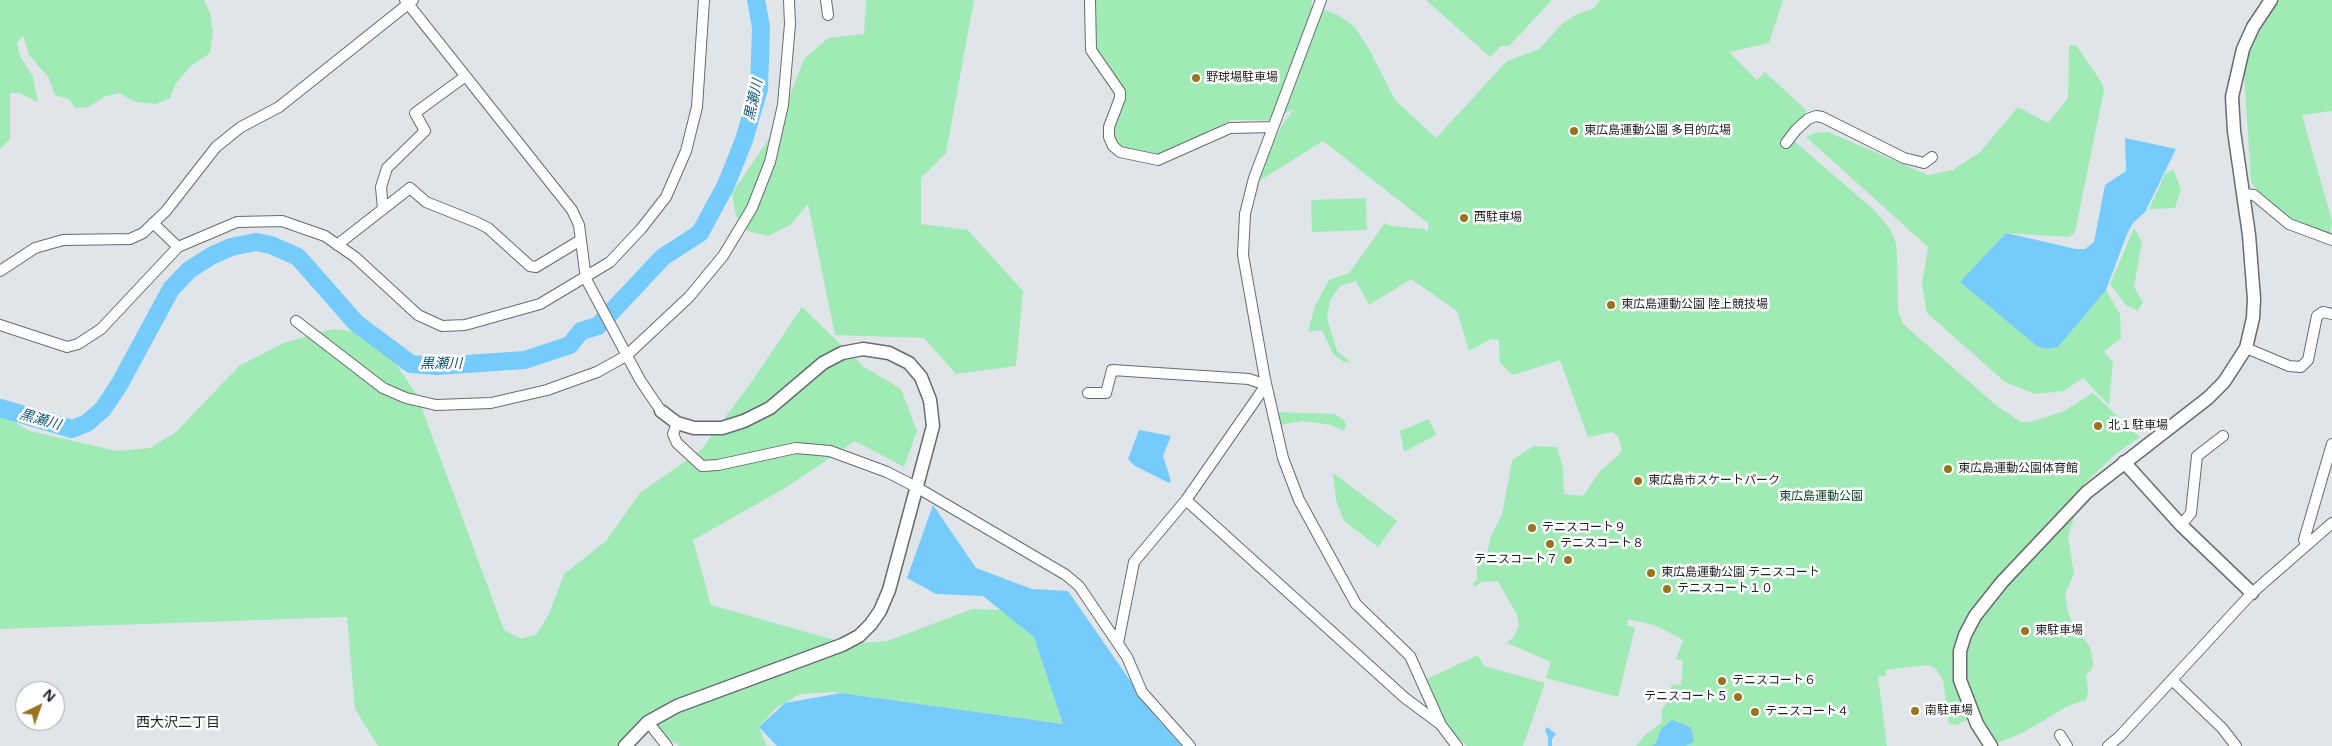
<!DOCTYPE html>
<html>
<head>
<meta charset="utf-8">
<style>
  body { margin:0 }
  #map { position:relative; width:2332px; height:746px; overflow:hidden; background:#e0e5ea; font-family:"Open Sans",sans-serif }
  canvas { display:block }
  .north { position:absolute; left:15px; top:681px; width:50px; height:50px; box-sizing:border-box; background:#fff; border:1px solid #a5a6a7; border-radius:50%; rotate:42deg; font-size:14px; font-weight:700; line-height:20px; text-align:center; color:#1f2123 }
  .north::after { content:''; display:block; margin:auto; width:18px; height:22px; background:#99741f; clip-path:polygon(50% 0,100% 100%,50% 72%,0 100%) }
</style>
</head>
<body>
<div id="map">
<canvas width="2332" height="746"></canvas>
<div class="north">N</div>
</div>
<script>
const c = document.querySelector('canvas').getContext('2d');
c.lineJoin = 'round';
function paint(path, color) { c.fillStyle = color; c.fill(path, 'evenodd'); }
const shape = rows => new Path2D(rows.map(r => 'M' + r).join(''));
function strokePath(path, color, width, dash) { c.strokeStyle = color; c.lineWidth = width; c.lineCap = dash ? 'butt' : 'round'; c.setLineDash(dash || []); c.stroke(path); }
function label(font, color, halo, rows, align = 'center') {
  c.font = font + ' "Open Sans","Noto Sans JP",sans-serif'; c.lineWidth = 5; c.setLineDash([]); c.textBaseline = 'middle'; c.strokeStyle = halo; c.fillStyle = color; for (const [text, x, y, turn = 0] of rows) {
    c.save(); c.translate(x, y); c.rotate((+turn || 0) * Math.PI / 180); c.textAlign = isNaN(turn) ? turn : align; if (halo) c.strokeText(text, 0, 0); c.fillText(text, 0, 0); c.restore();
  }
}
const green = shape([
  [0,0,204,0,210,13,213,31,210,53,191,66,176,83,170,98,156,104,135,102,119,93,106,96,88,107,75,108,69,99,55,95,49,78,29,55,23,36,17,43,20,56,33,77,38,102,20,93,10,93,10,139,0,149],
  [866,0,974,0,946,153,921,178,921,224,968,230,1023,291,1016,366,956,374,924,338,835,335,808,204,790,225,768,236,748,231,736,216,732,193,779,124,804,59,828,38,864,34],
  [1093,0,1312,0,1311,5,1338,15,1354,26,1369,49,1395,100,1436,138,1507,61,1539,49,1562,24,1575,15,1594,8,1600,0,1783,0,1769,43,1729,52,1757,80,1765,72,1807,111,1786,134,1874,210,1890,229,1895,240,1897,252,1898,310,1903,324,1997,406,2021,422,2030,422,2062,412,2093,393,2140,437,2117,453,2084,484,2068,537,2074,574,2065,594,2067,607,2072,623,2090,647,2093,662,2092,669,2086,675,2088,691,2086,700,2068,706,2024,732,1998,743,1977,714,1957,725,1949,724,1943,680,1936,669,1929,665,1893,669,1886,670,1886,676,1878,677,1887,746,1685,746,1690,725,1685,725,1661,729,1656,743,1651,746,1636,746,1643,737,1662,722,1662,709,1667,703,1672,684,1681,685,1683,661,1676,659,1683,640,1657,626,1628,619,1627,625,1635,628,1618,697,1546,678,1551,662,1507,643,1514,636,1519,626,1517,615,1498,581,1482,582,1474,587,1473,583,1477,580,1477,564,1485,562,1491,536,1502,515,1512,460,1534,446,1557,447,1563,468,1564,494,1583,496,1601,470,1619,455,1622,449,1618,436,1612,432,1588,437,1560,360,1513,375,1500,363,1499,340,1491,339,1469,351,1457,311,1411,279,1369,305,1356,281,1340,286,1330,300,1327,318,1337,351,1351,363,1344,362,1333,354,1322,330,1308,332,1315,306,1329,280,1349,273,1385,223,1392,226,1424,229,1427,232,1429,224,1323,141,1259,181,1274,141,1284,122,1294,109,1272,120,1232,120,1166,152,1155,154,1141,152,1120,146,1115,140,1113,131,1126,94,1095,51],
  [1426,0,1552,0,1509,46,1501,46,1490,57],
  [2278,0,2332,0,2332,111,2302,115,2332,221,2330,234,2287,220,2267,203,2251,182,2244,72,2251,46],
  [2076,45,2102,83,2104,90,2075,232,2070,237,2006,233,1961,282,2037,345,2046,349,2058,347,2106,290,2120,314,2121,338,2104,352,2113,362,2109,405,2083,378,2064,391,2035,394,2005,382,1927,313,1922,284,1928,247,1806,137,1815,133,1828,132,1928,175,1953,170,1980,152,2018,107,2048,123,2068,98,2069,46],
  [2173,169,2181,189,2175,208,2149,209,2165,174],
  [1366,198,1367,230,1312,232,1311,200],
  [2134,228,2142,241,2134,287,2143,302,2138,311,2126,305,2110,284],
  [802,307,864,367,901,389,917,431,904,467,855,441,785,488,693,540,711,605,849,644,888,641,972,609,1002,610,1034,637,1049,669,1063,724,833,692,800,694,775,709,759,727,767,746,680,746,639,720,618,746,378,746,355,709,347,617,0,629,0,414,30,431,117,451,150,448,175,433,239,366,284,343,333,329,366,333,387,351,417,395,504,630,521,639,537,634,549,614,564,574,606,541,640,493,701,450,750,384],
  [1279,412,1335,414,1344,420,1346,426,1344,431,1331,425,1303,421,1280,425,1275,414],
  [1429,419,1436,435,1404,452,1400,431],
  [1333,473,1397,521,1378,547,1344,521,1336,500],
  [1478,655,1484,666,1545,683,1523,746,1467,746,1448,728,1442,715,1427,679]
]);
const water = shape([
  [2125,138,2176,149,2145,212,2133,223,2127,234,2106,290,2058,347,2046,349,2037,346,1960,282,2006,233,2076,249,2085,249,2094,242,2105,185,2126,171],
  [1139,430,1171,436,1163,456,1171,481,1169,483,1135,466,1128,459],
  [933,505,976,568,1032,589,1068,591,1154,715,1182,746,777,746,759,727,785,703,841,693,1063,724,1034,637,983,596,936,594,907,578],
  [1672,720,1691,727,1694,742,1685,746,1651,746,1656,743,1661,729],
  [1547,727,1556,734,1552,739,1552,746,1548,746,1548,738,1545,730]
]);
const river = shape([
  [0,408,72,429,87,423,103,409,119,385,171,289,189,270,211,256,231,247,256,242,271,245,298,257,356,323,411,364,437,366,525,360,570,345,581,331,598,326,663,257,700,233,726,185,744,140,759,89,761,27,756,0]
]);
const minor = shape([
  [405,0,572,210,579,225,586,279,640,380,661,411],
  [826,0,828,15],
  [1090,0,1091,50,1120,92,1120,98,1109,127,1109,137,1113,146,1120,152,1158,160,1230,128,1273,127],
  [1321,0,1254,178,1245,214,1243,255,1265,379,1283,458,1299,500,1356,604,1410,656,1441,725,1457,746],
  [1786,143,1796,130,1808,119,1816,116,1822,117,1904,158,1924,163,1932,157],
  [2243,194,2254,195,2289,224,2332,240],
  [383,209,381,187,387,168,425,131,415,113,463,78],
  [153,223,178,247],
  [337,245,410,188,426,202,476,222,488,228,530,266,536,267,579,241],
  [0,271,35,248,63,240,130,239,143,233,166,211,216,147,241,127,279,107,413,0],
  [296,321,383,388,406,398,436,405,491,403,547,390,597,372,626,356,689,297,723,256,752,208,770,162,783,105,790,24,789,0],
  [0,325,67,347,78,344,101,329,178,247,237,222,282,221,325,236,355,257,418,315,442,326,465,325,540,304,610,262,641,229,666,197,686,151,697,107,704,0],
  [2246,348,2289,366,2301,367,2308,360,2317,316,2323,312,2332,314],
  [1088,393,1106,393,1112,370,1249,379,1266,385,1186,500,1134,562,1118,643],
  [677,423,673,434,677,443,702,466,718,465,796,448,830,451,887,472,918,488,1066,575,1079,586,1127,657,1142,692,1190,746],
  [1186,500,1405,698,1440,724],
  [2181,525,2191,513,2197,456,2223,436],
  [2308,544,2304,540,2332,444],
  [2172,680,2222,728,2236,746],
  [648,722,667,746],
  [2060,735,2067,746],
  [2108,746,2120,736,2252,593,2332,523]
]);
const tertiary = shape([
  [2124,462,2181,525,2252,593],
  [625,746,648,722,677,706,842,645,859,636,871,624,880,611,889,590,933,426,930,400,921,377,909,363,889,353,863,349,842,353,823,363,770,408,744,421,722,428,694,428,677,423,661,411],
  [1991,746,1977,724,1960,680,1960,651,1965,635,1975,616,2002,582,2087,492,2208,398,2224,382,2246,348,2253,318,2254,299,2249,235,2234,131,2232,97,2243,49,2253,27,2271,0]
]);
const markers = [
  [1196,78,5,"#99741f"],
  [1574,131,5,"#99741f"],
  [1464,218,5,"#99741f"],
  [1611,305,5,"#99741f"],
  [2098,426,5,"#99741f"],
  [1948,469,5,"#99741f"],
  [1638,481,5,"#99741f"],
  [1532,528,5,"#99741f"],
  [1550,544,5,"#99741f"],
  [1568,560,5,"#99741f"],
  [1651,573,5,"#99741f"],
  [1667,589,5,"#99741f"],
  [2025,631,5,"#99741f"],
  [1722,681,5,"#99741f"],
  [1738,697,5,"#99741f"],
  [1915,711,5,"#99741f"],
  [1755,712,5,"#99741f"]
];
const poiNames = [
  ["野球場駐車場",1206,78],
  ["東広島運動公園 多目的広場",1584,131],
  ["西駐車場",1474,218],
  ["東広島運動公園 陸上競技場",1621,305],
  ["北１駐車場",2108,426],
  ["東広島運動公園体育館",1958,469],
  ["東広島市スケートパーク",1648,481],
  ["テニスコート９",1542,528],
  ["テニスコート８",1560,544],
  ["テニスコート７",1558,560,"right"],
  ["東広島運動公園 テニスコート",1661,573],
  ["テニスコート１０",1677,589],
  ["東駐車場",2035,631],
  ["テニスコート６",1732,681],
  ["テニスコート５",1728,697,"right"],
  ["南駐車場",1925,711],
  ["テニスコート４",1765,712]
];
const parkNames = [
  ["東広島運動公園",1821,497]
];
const waterNames = [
  ["黒瀬川",754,100,-78],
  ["黒瀬川",441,364],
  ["黒瀬川",40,420,16]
];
const neighbourhoodNames = [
  ["西大沢二丁目",178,723]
];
paint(green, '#a0ebb5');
paint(water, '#74cbfc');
strokePath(river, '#74cbfc', 18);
strokePath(minor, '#676c70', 12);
strokePath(tertiary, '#676c70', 15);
strokePath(minor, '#fff', 10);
strokePath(tertiary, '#fff', 12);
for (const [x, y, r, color] of markers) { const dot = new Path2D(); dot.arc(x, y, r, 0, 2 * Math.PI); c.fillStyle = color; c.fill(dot); strokePath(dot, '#fff', 2); }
label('12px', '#1f2123', '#fff', poiNames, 'left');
label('12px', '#0b4624', '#fff', parkNames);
label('italic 14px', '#125677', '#fff', waterNames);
label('14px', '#1f2123', '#fff', neighbourhoodNames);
</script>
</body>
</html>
